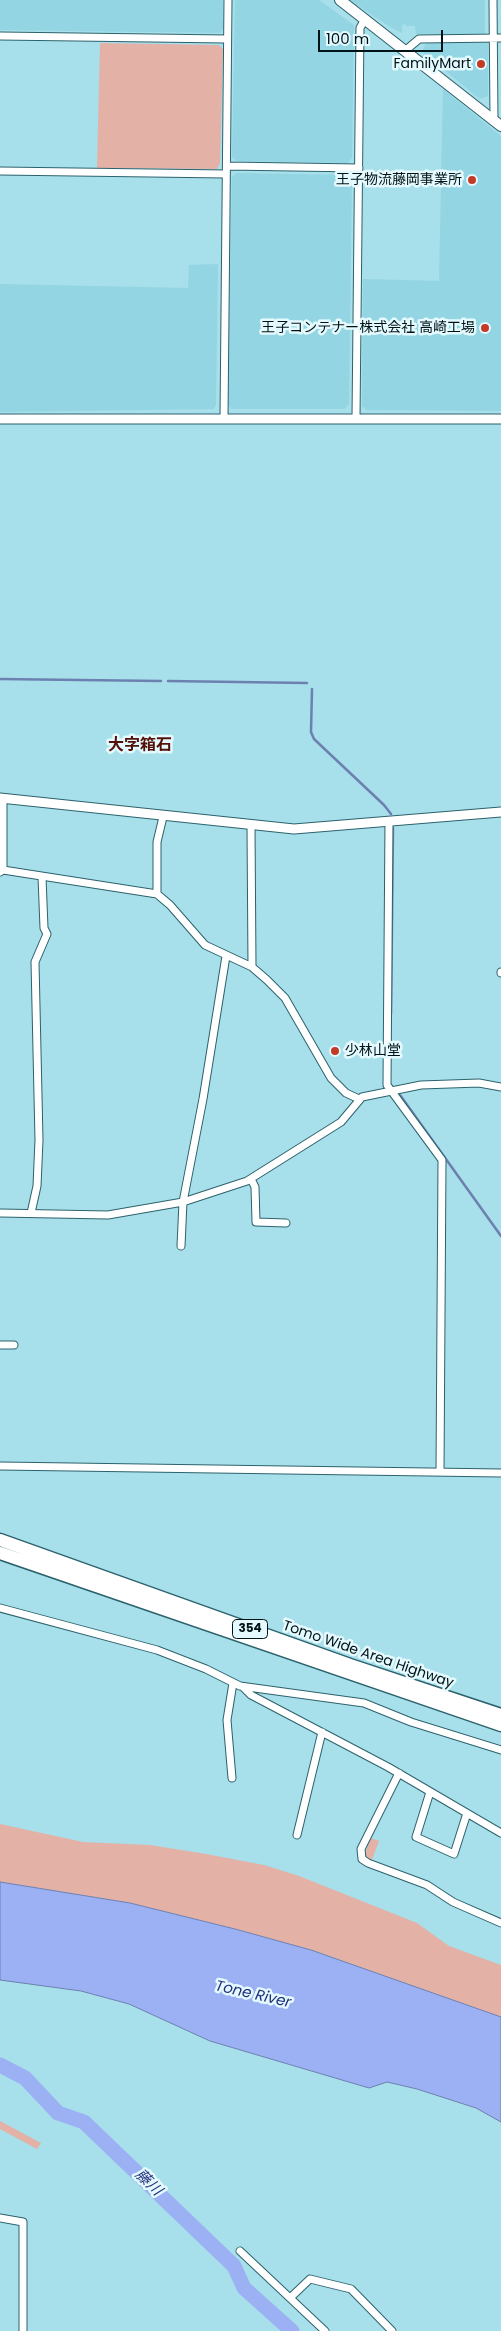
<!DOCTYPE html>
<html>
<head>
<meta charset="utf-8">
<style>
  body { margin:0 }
  #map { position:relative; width:501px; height:2331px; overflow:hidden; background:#a7dfea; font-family:Poppins,sans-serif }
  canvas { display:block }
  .scale { position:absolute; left:318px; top:30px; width:125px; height:22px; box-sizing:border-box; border:2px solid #001216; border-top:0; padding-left:6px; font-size:15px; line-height:18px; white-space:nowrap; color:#001216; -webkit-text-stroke:4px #e4fafe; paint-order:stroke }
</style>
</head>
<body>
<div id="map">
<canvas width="501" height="2331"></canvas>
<div class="scale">100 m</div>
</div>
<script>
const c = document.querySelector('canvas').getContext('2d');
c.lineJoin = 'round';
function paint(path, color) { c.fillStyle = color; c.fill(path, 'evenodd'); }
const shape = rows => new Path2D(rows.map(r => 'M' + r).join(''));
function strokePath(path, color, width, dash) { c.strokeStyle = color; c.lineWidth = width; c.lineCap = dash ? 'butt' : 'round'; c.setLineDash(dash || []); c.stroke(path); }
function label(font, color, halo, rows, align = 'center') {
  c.font = font + ' Poppins,"Noto Sans JP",sans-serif'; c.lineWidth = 5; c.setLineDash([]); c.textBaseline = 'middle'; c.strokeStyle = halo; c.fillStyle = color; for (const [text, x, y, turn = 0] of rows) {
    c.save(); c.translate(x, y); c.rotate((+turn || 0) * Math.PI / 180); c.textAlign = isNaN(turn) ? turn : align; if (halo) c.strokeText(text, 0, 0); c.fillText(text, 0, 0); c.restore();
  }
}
const built = shape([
  [0,0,223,0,223,29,220,33,0,30],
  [235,0,319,0,354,25,352,158,347,163,237,161,232,157],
  [350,0,485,0,485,35,416,34,415,26,406,26,406,24,402,25,402,33,390,27],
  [426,43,488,43,488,96,480,99,422,52],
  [443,89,501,136,501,411,367,410,362,406,363,279,439,281],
  [236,173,349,175,352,177,349,404,345,409,232,409,227,404,232,177],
  [218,264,216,405,214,409,0,412,0,284,188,288,189,265]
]);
const green = shape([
  [100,43,219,45,223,49,220,163,217,169,97,168],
  [0,1824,83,1842,150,1845,206,1854,264,1865,299,1876,417,1923,449,1946,501,1965,501,2017,311,1950,235,1929,130,1903,0,1882],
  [371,1838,379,1841,372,1860,368,1859,365,1853],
  [0,2121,41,2143,37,2149,0,2129]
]);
const water = shape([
  [0,1882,130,1903,235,1929,311,1950,501,2017,501,2122,476,2108,417,2089,387,2082,369,2088,210,2041,129,2004,81,1991,0,1980,0,1882]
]);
const stream = shape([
  [0,679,161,681],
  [168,681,307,683],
  [312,689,311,732,314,739,384,805,391,814],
  [391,1013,393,828],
  [400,1095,501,1236],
  [281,2320,282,2331]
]);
const river = shape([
  [0,2065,25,2078,58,2113,84,2122,234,2266,244,2288,292,2331]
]);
const minor = shape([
  [493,0,494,120],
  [0,36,227,39],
  [406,50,419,39,501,38],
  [227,166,359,168],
  [0,171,226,174],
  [224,418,228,0],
  [356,418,360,28,365,19],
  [389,821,387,1085,442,1160,440,1472],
  [251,826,252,967],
  [3,870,3,798],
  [0,872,3,870,157,894,170,905,205,945,252,967,267,980,285,998,331,1078,346,1093,359,1099],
  [157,894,157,842,163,817],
  [501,973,501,972],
  [251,1179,255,1187,256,1222,286,1223],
  [0,1213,108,1215,183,1202,247,1181,341,1122,362,1097,421,1085,479,1083,501,1087],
  [31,1213,37,1186,39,1140,35,962,47,934,44,928,42,877],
  [181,1246,183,1202,203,1099,226,956],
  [0,1345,14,1345],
  [0,1466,501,1473],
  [0,1608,157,1650,206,1669,240,1686,364,1703,411,1722,501,1750],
  [243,1687,251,1695,388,1767,501,1833],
  [399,1773,361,1849,362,1859,368,1863,427,1885,453,1902,501,1923],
  [232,1778,227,1720,233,1683],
  [430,1792,416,1837,454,1854,467,1813],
  [297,1835,322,1732],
  [0,2218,23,2222,23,2331],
  [240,2251,325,2331],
  [290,2298,310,2279,351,2289,392,2331]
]);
const tertiary = shape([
  [0,419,501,419],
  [0,798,294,829,501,812]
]);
const secondary = shape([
  [340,0,501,126]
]);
const trunk = shape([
  [0,1540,350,1665,501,1715],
  [0,1553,501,1725]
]);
const markers = [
  [481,64,5,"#c53a25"],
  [472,180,5,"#c53a25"],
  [485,328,5,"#c53a25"],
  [335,1051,5,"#c53a25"]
];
const shields = [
  [250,1629,35]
];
const shieldNames = [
  ["354",250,1629]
];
const poiNames = [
  ["FamilyMart",471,64],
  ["王子物流藤岡事業所",462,180],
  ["王子コンテナー株式会社 高崎工場",475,328],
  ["少林山堂",345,1051,"left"]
];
const streetNames = [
  ["Tomo Wide Area Highway",368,1655,19]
];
const waterNames = [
  ["Tone River",253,1995,13],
  ["藤川",148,2183,44]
];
const quarterNames = [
  ["大字箱石",140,746]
];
paint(built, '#93d5e2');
paint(green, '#e4b1a7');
paint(water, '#9cb0f4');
strokePath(water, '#6d81b1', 1);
strokePath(stream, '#6d81b1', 2.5);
strokePath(river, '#9cb0f4', 15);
strokePath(minor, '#2c626c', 9);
strokePath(tertiary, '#2c626c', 11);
strokePath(secondary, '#2c626c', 12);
strokePath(trunk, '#2c626c', 15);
strokePath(minor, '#fff', 7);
strokePath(tertiary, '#fff', 9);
strokePath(secondary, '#fff', 10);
strokePath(trunk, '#fff', 12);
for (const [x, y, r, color] of markers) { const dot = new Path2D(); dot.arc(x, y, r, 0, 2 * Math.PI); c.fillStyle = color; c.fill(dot); strokePath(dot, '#e4fafe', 2); }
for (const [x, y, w] of shields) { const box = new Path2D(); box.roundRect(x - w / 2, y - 9.5, w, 19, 4); c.fillStyle = '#e4fafe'; c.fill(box); strokePath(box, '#001216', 1); }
label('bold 12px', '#001216', null, shieldNames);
label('14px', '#001216', '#e4fafe', poiNames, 'right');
label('14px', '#001216', '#e4fafe', streetNames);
label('italic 15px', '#24307d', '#e4fafe', waterNames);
label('bold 16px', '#541107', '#e4fafe', quarterNames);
</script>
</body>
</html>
